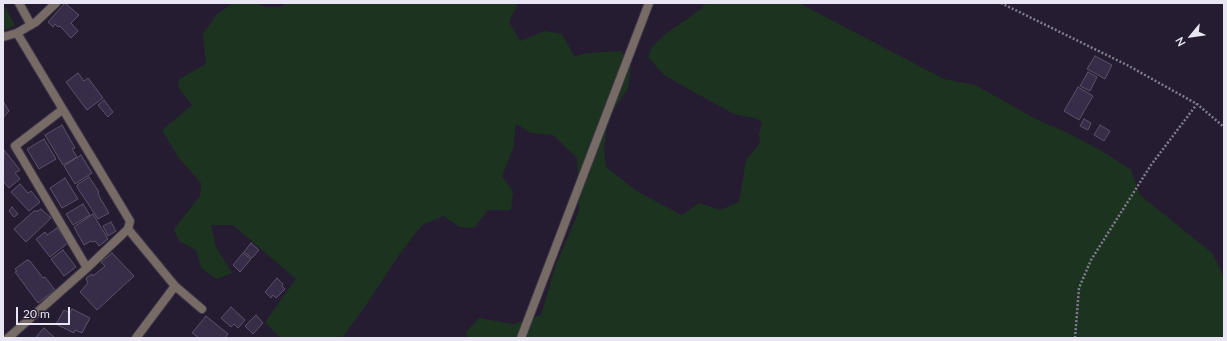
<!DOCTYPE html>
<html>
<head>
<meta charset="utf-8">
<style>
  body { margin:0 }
  #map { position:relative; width:1227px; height:341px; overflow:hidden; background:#251c31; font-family:Lato,sans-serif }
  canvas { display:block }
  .frame { position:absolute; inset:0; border:4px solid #eae5f3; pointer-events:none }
  .north { position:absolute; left:1171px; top:16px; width:40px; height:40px; -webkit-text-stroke:3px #251c31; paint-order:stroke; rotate:241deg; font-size:11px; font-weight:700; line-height:16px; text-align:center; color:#eae5f3 }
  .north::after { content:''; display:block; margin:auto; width:14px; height:18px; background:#eae5f3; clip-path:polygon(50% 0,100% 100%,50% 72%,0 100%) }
  .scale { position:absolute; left:16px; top:307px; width:54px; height:18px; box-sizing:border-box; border:2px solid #eae5f3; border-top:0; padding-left:5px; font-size:12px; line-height:14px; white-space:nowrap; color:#eae5f3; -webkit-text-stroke:3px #251c31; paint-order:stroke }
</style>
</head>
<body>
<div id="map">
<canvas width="1227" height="341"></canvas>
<div class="frame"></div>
<div class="north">N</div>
<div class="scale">20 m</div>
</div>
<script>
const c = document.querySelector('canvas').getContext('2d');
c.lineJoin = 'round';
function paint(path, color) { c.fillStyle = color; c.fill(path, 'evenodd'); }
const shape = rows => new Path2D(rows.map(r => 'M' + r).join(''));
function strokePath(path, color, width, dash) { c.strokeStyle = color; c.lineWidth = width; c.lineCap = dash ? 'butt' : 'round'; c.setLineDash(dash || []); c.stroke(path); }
const green = shape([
  [233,3,256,3,266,7,282,7,285,3,518,3,509,22,520,41,545,31,562,34,574,56,588,53,621,51,631,67,628,88,615,108,607,127,604,148,606,167,638,192,682,215,699,203,720,210,739,202,746,160,760,143,759,133,762,122,755,118,734,114,665,76,648,57,652,47,664,35,701,9,706,3,799,3,944,79,975,85,1036,119,1070,134,1107,154,1131,170,1140,195,1212,253,1224,277,1224,338,467,338,466,332,479,318,514,324,541,315,555,267,579,211,577,158,553,135,531,133,516,124,513,149,502,176,513,191,511,210,488,210,474,228,459,227,444,216,422,225,399,255,366,305,342,338,280,338,265,322,296,279,233,225,211,225,216,247,232,273,217,279,201,268,196,250,179,241,174,229,200,196,201,183,178,157,162,130,192,105,178,87,179,79,206,64,203,34,216,15],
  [3,4,15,25,3,31]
]);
const building = shape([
  [65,3,79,15,71,23,78,31,71,38,60,26,58,27,55,24,53,27,48,22,65,3],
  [1095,56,1112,65,1105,79,1087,69,1095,56],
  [1088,72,1097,77,1090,91,1080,86,1088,72],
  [78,73,84,81,88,78,103,98,87,110,66,82,78,73],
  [1078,87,1093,96,1079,120,1064,111,1078,87],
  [104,100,113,112,108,117,98,105,104,100],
  [3,101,9,111,3,118,3,101],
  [1084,119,1091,123,1088,130,1080,126,1084,119],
  [62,125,75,148,72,149,77,157,63,165,45,135,62,125],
  [1100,125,1110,131,1104,141,1094,135,1100,125],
  [44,139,56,159,39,169,27,149,44,139],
  [4,150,20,170,15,173,20,179,9,188,3,181,4,150],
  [81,155,92,173,75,184,64,166,81,155],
  [89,177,99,192,98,193,100,198,109,213,98,219,77,187,77,185,89,177],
  [65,178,78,199,62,208,50,188,65,178],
  [20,184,28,193,31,191,40,202,29,211,11,192,20,184],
  [83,204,90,215,73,225,66,214,83,204],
  [12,207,18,214,14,217,9,211,12,207],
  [41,209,51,218,26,242,14,229,34,211,38,211,41,209],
  [93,214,108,239,99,246,95,241,92,242,91,241,84,245,74,227,93,214],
  [111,222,116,231,108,236,103,226,111,222],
  [57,228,68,243,50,257,36,239,45,232,47,235,57,228],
  [251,243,259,250,252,258,244,252,251,243],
  [63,250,76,267,64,276,51,259,63,250],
  [112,253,134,276,97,310,80,292,88,283,86,278,92,274,93,276,105,266,101,262,112,253],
  [243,253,251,259,240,272,233,265,243,253],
  [27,260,30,261,43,278,45,277,55,290,38,303,15,272,17,271,15,269,27,260],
  [277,278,283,284,282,286,285,289,276,298,273,295,271,298,265,292,277,278],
  [231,307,245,320,238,328,234,324,231,327,221,318,231,307],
  [72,309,90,318,82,333,75,330,74,333,56,324,64,310,70,313,72,309],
  [256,315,263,323,253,334,245,326,256,315],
  [206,316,228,334,225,338,199,338,192,333,206,316],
  [44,328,55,338,35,338,44,328]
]);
const path = shape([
  [1001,3,1127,65,1197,104,1224,127],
  [1075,338,1079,288,1091,260,1151,165,1197,104]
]);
const service = shape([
  [128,229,175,286,202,309],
  [136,338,175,286]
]);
const minor = shape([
  [19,3,31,25],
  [3,37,17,33,36,22,56,3],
  [62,110,15,146,87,268],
  [8,338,87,268,128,229,130,221,17,33]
]);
const tertiary = shape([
  [521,338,649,3]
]);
paint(green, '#1c3320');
paint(building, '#382d48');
strokePath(building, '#5b5269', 1);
strokePath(service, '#41384c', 10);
strokePath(minor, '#41384c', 10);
strokePath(tertiary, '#41384c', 10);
strokePath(path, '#837c8e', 2.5, [2, 2]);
strokePath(service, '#776b66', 8);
strokePath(minor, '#776b66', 8);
strokePath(tertiary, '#776b66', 8);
</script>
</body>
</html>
